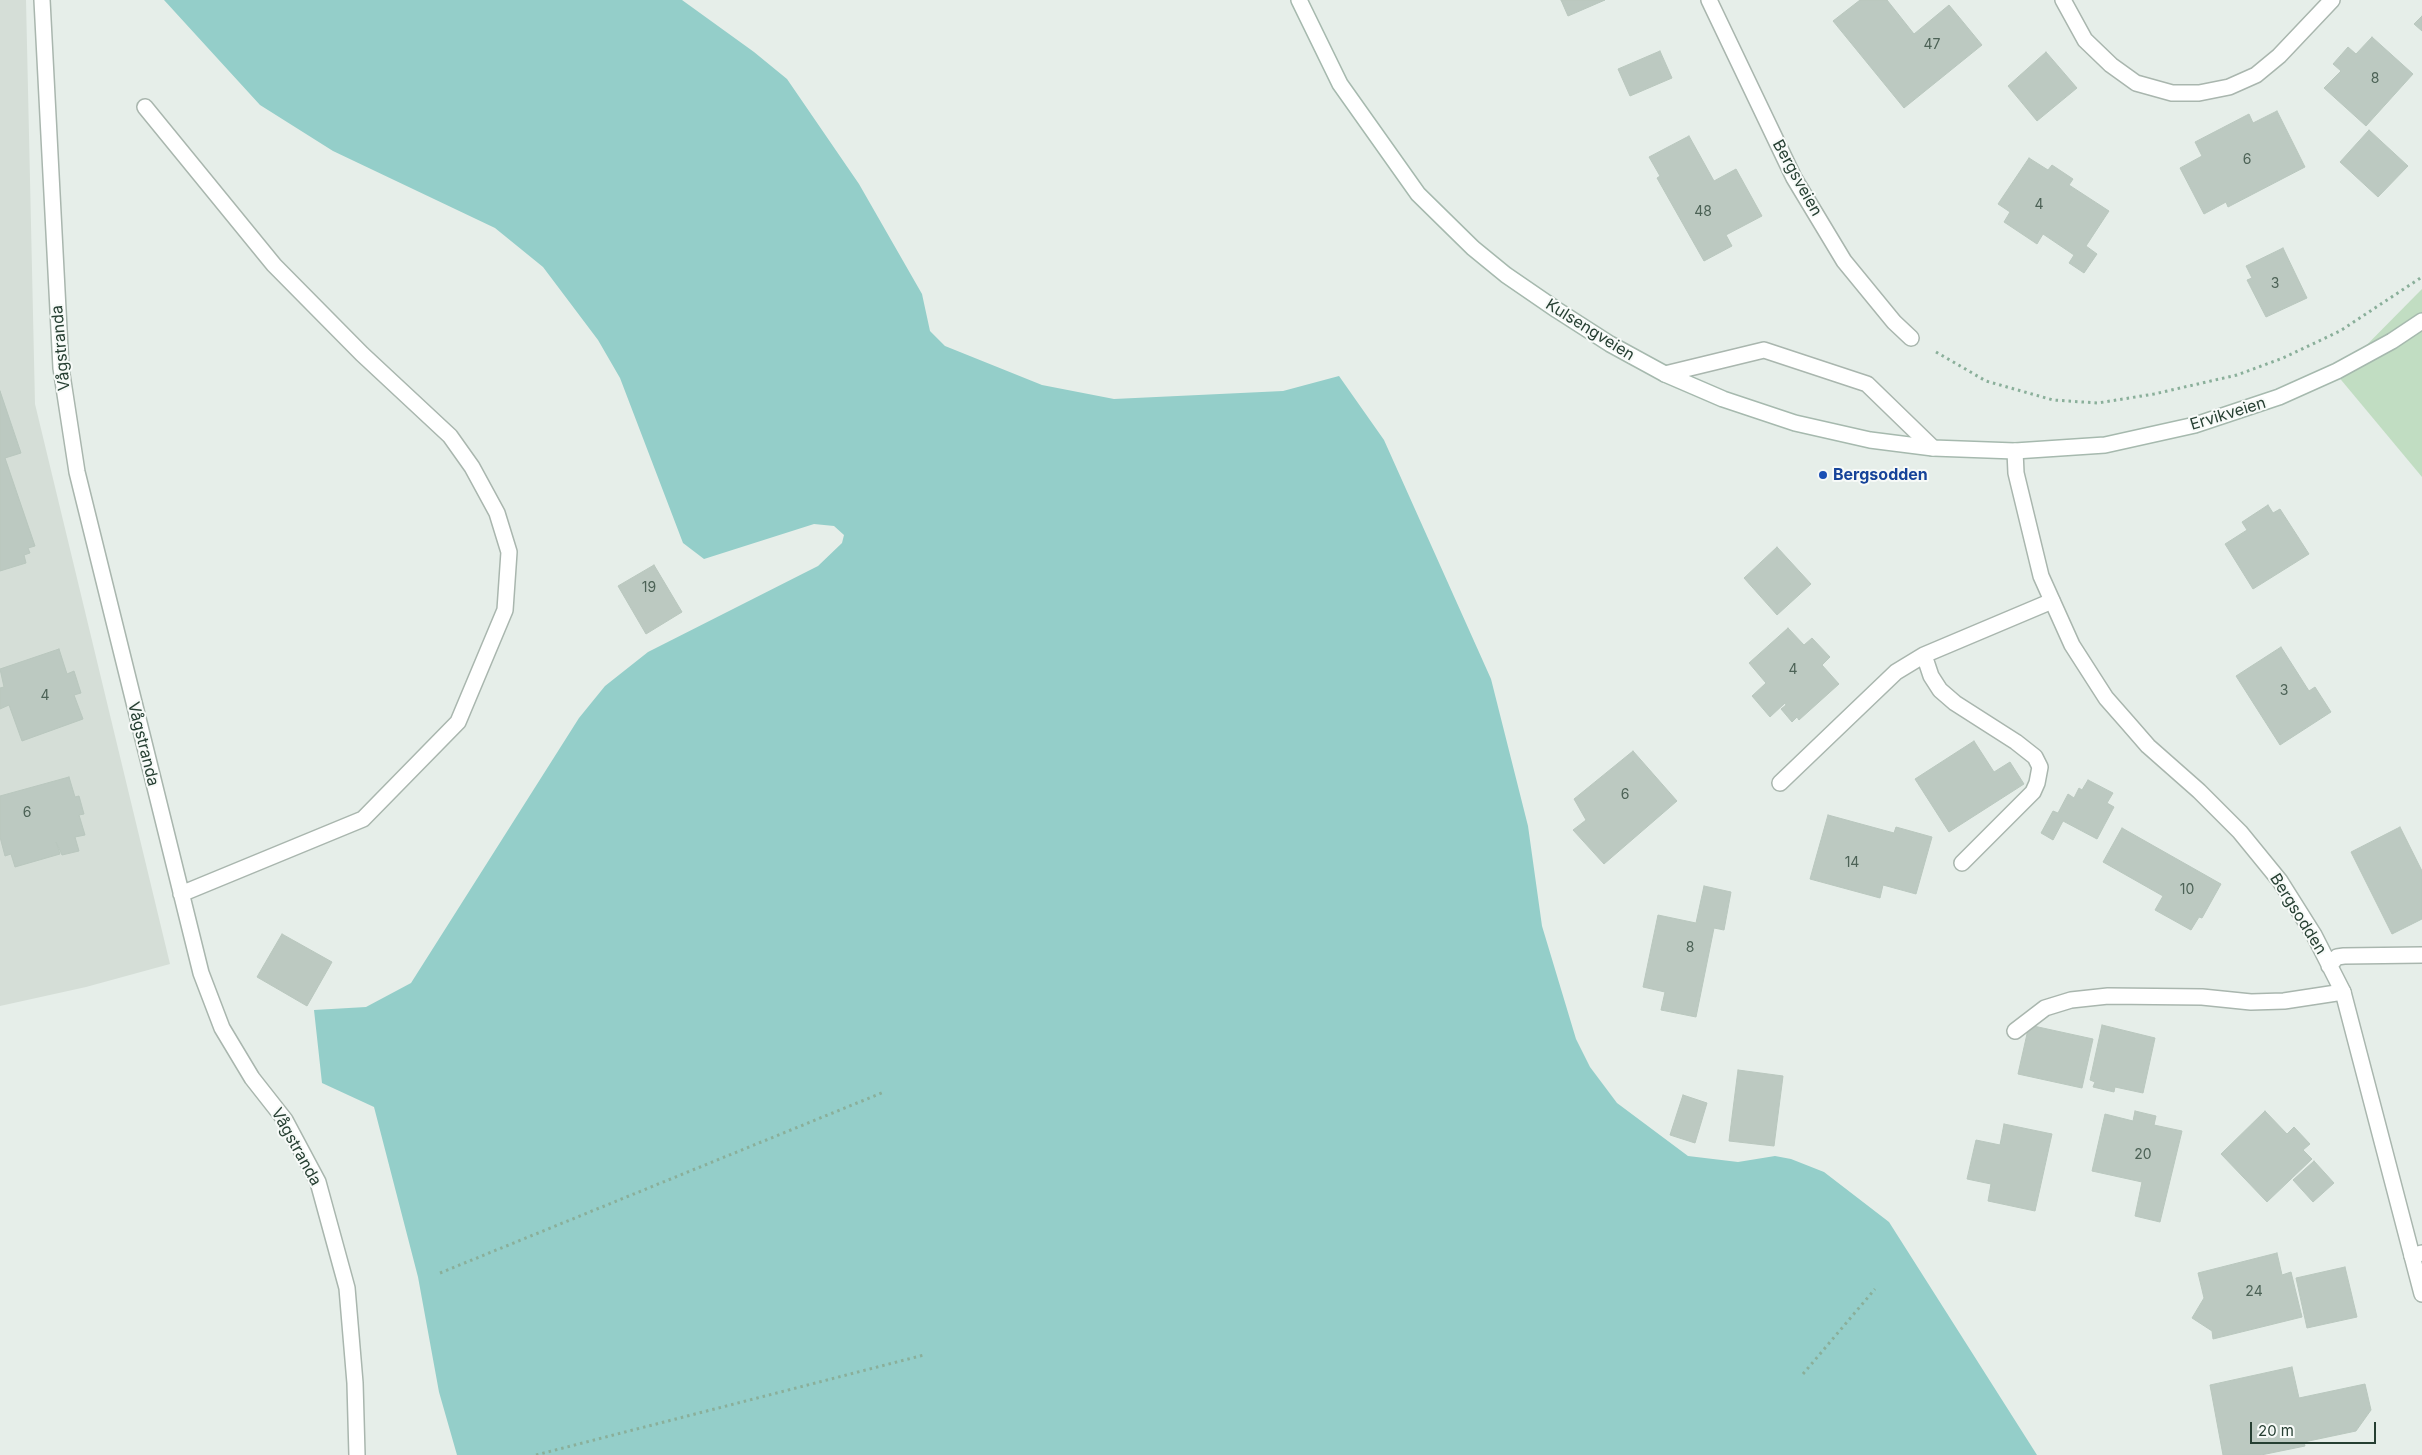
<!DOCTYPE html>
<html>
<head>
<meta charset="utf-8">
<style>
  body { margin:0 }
  #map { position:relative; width:2422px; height:1455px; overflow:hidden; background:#e6eee9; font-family:Inter,sans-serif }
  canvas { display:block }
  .scale { position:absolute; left:2250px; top:1422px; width:126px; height:22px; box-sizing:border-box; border:2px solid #263f32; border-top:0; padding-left:6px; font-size:15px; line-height:18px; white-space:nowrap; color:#263f32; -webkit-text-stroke:4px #f7faf8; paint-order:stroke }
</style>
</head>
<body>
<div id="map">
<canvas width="2422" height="1455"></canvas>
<div class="scale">20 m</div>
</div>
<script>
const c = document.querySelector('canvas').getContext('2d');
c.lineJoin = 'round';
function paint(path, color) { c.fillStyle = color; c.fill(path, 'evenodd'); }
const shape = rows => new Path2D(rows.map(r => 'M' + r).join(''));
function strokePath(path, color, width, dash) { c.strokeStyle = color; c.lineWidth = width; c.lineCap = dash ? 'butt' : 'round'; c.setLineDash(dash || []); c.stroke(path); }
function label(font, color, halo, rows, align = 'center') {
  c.font = font + ' Inter,sans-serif'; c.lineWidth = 4; c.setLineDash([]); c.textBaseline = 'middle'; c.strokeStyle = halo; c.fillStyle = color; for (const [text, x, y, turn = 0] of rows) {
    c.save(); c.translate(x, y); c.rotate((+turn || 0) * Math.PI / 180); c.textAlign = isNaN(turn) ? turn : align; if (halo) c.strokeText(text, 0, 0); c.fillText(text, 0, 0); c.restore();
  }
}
const built = shape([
  [0,0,26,0,35,404,170,964,86,987,0,1006]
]);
const green = shape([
  [2422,289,2422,477,2337,375]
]);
const water = shape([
  [164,0,682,0,754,52,787,79,859,184,922,294,930,331,945,346,1042,385,1114,399,1283,391,1339,376,1384,440,1491,679,1528,826,1542,926,1576,1039,1590,1067,1617,1103,1688,1156,1738,1162,1775,1156,1791,1159,1824,1172,1889,1222,2037,1455,457,1455,439,1392,418,1277,374,1107,322,1083,314,1010,366,1007,411,983,579,718,605,686,648,652,818,566,842,543,844,535,834,526,814,524,704,559,683,543,620,378,598,340,543,267,495,228,333,151,260,105]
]);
const building = shape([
  [1561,0,1605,0,1568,16,1561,0],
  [1860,0,1887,0,1914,34,1949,5,1982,45,1904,108,1833,21,1860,0],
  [2422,16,2422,31,2414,24,2422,16],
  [2372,37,2413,74,2366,126,2324,88,2341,71,2333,64,2348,47,2356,54,2372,37],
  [1660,51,1672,78,1630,96,1618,69,1660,51],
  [2046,52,2077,88,2037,121,2008,86,2046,52],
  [2277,111,2305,167,2228,207,2226,202,2204,214,2180,168,2202,156,2195,142,2249,114,2253,123,2277,111],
  [2369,130,2408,166,2378,197,2340,162,2369,130],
  [1689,136,1714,181,1736,169,1762,216,1726,235,1732,246,1704,261,1657,178,1660,176,1649,157,1689,136],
  [2029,158,2048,170,2052,165,2073,179,2069,185,2109,211,2086,246,2097,254,2084,273,2069,263,2074,255,2043,234,2037,244,2004,222,2010,212,1998,204,2029,158],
  [2283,248,2307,298,2266,317,2247,280,2252,278,2246,266,2283,248],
  [0,391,21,453,5,458,35,546,28,548,30,553,24,555,26,563,0,571,0,391],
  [2268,505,2273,513,2280,509,2309,554,2253,589,2225,544,2247,530,2242,522,2268,505],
  [1777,547,1811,584,1777,615,1744,578,1777,547],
  [654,565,682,612,646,634,618,586,654,565],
  [1788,628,1804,645,1812,638,1830,657,1822,665,1839,684,1799,720,1797,717,1792,722,1781,709,1786,705,1785,703,1770,717,1752,696,1766,683,1749,663,1788,628],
  [2281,647,2309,691,2315,687,2331,712,2280,745,2236,676,2281,647],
  [59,649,67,674,74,671,81,693,74,695,83,719,22,741,9,705,0,709,0,688,4,687,0,669,59,649],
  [1974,741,1994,772,2010,762,2024,784,1949,832,1915,779,1974,741],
  [1633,751,1677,801,1604,864,1573,830,1586,820,1574,799,1633,751],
  [69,777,75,797,79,796,84,814,79,815,85,835,75,837,79,851,62,855,56,842,60,854,15,867,11,854,5,856,0,837,0,796,69,777],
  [2088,780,2113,793,2107,803,2114,807,2097,839,2063,821,2053,840,2041,833,2053,811,2058,813,2068,794,2074,798,2079,788,2082,790,2088,780],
  [1828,815,1894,833,1896,827,1932,837,1916,894,1883,885,1880,898,1810,879,1828,815],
  [2400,827,2422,871,2422,919,2392,934,2351,852,2400,827],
  [2122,828,2221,884,2202,918,2199,917,2191,930,2155,910,2163,896,2103,862,2122,828],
  [1704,886,1731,892,1724,930,1714,928,1696,1017,1661,1010,1665,992,1643,987,1658,915,1696,923,1704,886],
  [282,934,332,962,307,1006,257,977,282,934],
  [2029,1025,2093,1039,2082,1088,2018,1074,2029,1025],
  [2102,1025,2155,1038,2143,1093,2115,1087,2114,1092,2093,1087,2095,1082,2090,1080,2102,1025],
  [1738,1070,1783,1076,1774,1146,1729,1141,1738,1070],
  [1683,1095,1707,1103,1695,1143,1670,1135,1683,1095],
  [2135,1111,2156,1116,2154,1125,2182,1131,2160,1222,2135,1216,2142,1182,2092,1171,2105,1114,2133,1121,2135,1111],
  [2265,1111,2287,1134,2294,1127,2310,1144,2303,1150,2312,1159,2267,1202,2221,1154,2265,1111],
  [2004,1124,2052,1134,2035,1211,1988,1201,1991,1184,1967,1179,1976,1140,2000,1145,2004,1124],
  [2314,1161,2334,1183,2313,1202,2293,1180,2314,1161],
  [2277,1253,2282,1275,2291,1272,2302,1317,2213,1339,2212,1331,2192,1318,2204,1298,2198,1273,2277,1253],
  [2345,1267,2357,1317,2307,1328,2296,1278,2345,1267],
  [2292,1367,2299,1398,2365,1384,2371,1410,2356,1431,2304,1442,2305,1446,2261,1455,2223,1455,2210,1385,2292,1367]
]);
const path = shape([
  [1936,352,1986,381,2053,400,2098,403,2154,394,2237,375,2283,358,2340,331,2422,277],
  [440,1273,884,1092],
  [1803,1374,1875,1289],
  [536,1455,924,1355]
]);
const service = shape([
  [42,0,61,368,77,472,201,973,222,1028,252,1078,285,1120,318,1182,347,1288,355,1383,357,1455],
  [145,107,274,265,362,354,450,436,472,467,497,513,509,552,505,610,458,722,363,819,181,894],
  [1665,374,1764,350,1867,384,1933,448],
  [1924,655,1931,676,1940,690,1955,703,2016,742,2035,757,2040,767,2037,783,2033,792,1962,863],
  [1780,783,1896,672,1924,655,2052,601],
  [2015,1031,2045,1008,2071,1000,2108,996,2202,997,2251,1002,2284,1001,2343,992],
  [2412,1256,2422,1253]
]);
const minor = shape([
  [1709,0,1794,178,1844,261,1894,322,1911,338],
  [2063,0,2085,40,2111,65,2136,83,2172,93,2199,93,2229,87,2256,75,2279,56,2332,0],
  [2015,451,2016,473,2041,576,2072,645,2106,698,2128,723,2148,746,2199,791,2240,832,2280,881,2314,935,2343,992,2422,1294],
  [2329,966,2337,957,2344,956,2422,955]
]);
const secondary = shape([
  [1299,0,1340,84,1418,194,1473,248,1506,275,1557,310,1610,344,1665,374,1723,399,1795,423,1870,440,1933,448,2015,451,2105,445,2195,425,2279,397,2337,371,2392,341,2422,321]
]);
const markers = [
  [1823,475,5,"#1a4fb4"]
];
const numberNames = [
  ["47",1932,45],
  ["8",2375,79],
  ["6",2247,160],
  ["4",2039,205],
  ["48",1703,212],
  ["3",2275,284],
  ["19",649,588],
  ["4",1793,670],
  ["3",2284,691],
  ["4",45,696],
  ["6",1625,795],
  ["6",27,813],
  ["14",1852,863],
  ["10",2187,890],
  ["8",1690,948],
  ["20",2143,1155],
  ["24",2254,1292]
];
const streetNames = [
  ["Bergsveien",1797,178,61],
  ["Kulsengveien",1590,330,32],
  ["Vågstranda",61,348,-95],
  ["Ervikveien",2228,414,-17],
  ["Vågstranda",143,744,76],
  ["Bergsodden",2298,914,58],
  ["Vågstranda",296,1147,61]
];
const transitNames = [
  ["Bergsodden",1833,475]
];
paint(built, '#d5ded7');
paint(green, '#c1ddc2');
paint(water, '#94cec9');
paint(building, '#bcc9c1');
strokePath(building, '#b9c7be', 1);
strokePath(service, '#a9b6ae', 18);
strokePath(minor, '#a9b6ae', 18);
strokePath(secondary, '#a6b9ae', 18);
strokePath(path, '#8aaf9a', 3, [2.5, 4]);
strokePath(service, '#fff', 15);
strokePath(minor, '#fff', 15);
strokePath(secondary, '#fff', 15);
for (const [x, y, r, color] of markers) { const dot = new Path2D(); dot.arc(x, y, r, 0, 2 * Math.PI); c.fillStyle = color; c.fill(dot); strokePath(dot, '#f7faf8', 2); }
label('14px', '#4c6256', null, numberNames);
label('16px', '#263f32', '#f7faf8', streetNames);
label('bold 16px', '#164399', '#f7faf8', transitNames, 'left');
</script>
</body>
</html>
